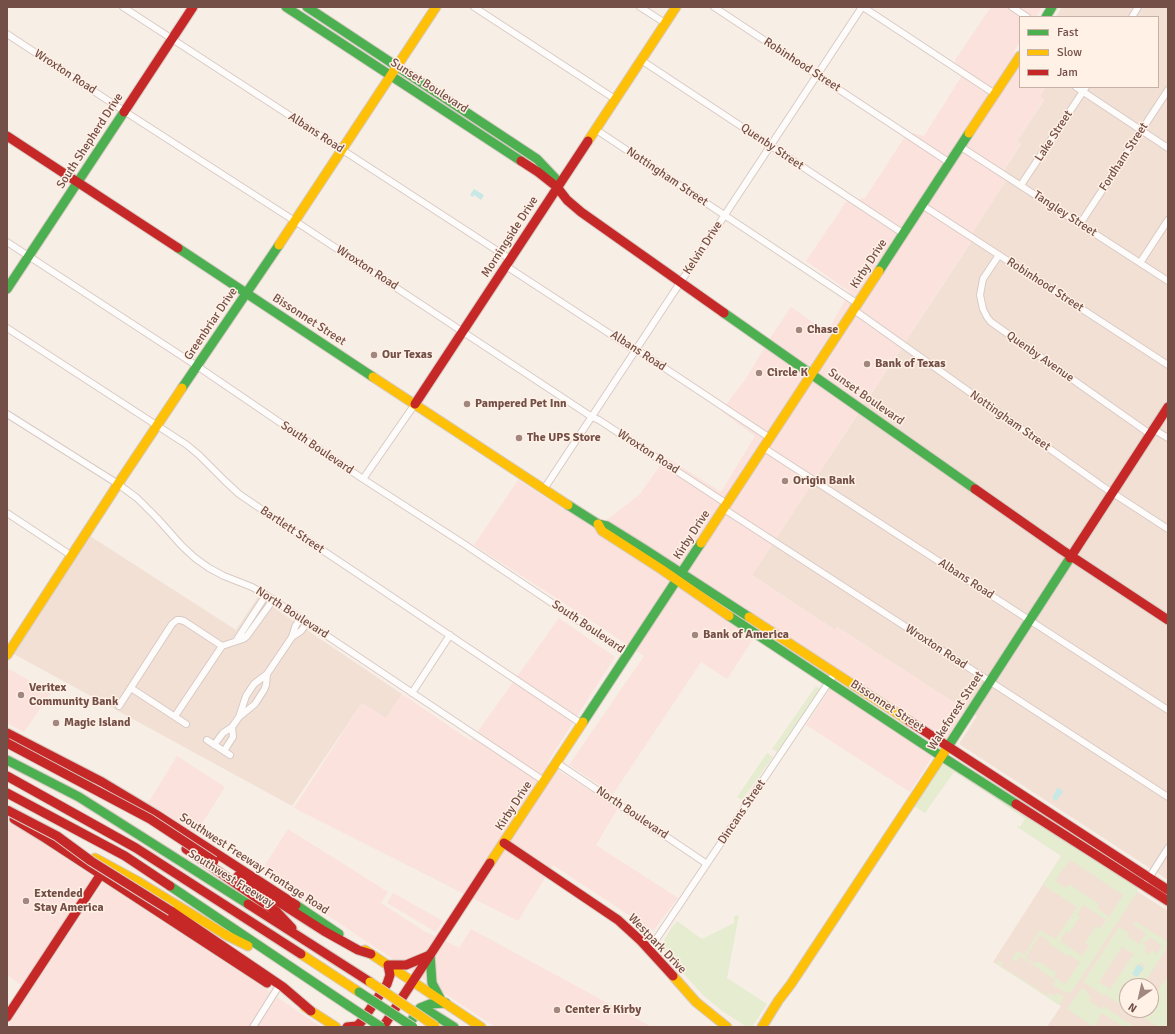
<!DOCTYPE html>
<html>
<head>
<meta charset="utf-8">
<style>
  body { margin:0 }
  #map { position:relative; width:1175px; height:1034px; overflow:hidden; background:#f7eee6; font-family:Signika,sans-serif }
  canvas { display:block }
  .frame { position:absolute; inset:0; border:8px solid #744f47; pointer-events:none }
  .legend { position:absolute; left:1019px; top:16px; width:140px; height:72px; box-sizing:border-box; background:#fff1e6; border:1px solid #c7b0a6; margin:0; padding:5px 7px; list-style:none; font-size:12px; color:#744f47 }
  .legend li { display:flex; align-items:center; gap:8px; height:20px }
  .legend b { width:20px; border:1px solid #c7b0a6 }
  .north { position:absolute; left:1119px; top:978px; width:40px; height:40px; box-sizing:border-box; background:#fff1e6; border:1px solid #c7b0a6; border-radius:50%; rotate:214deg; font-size:11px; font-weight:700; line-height:16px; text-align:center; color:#744f47 }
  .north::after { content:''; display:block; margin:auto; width:14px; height:18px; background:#a2877f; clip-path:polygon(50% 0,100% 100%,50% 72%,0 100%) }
</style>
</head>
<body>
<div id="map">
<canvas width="1175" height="1034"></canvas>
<div class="frame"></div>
<ul class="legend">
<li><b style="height:5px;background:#4caf50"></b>Fast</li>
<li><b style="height:5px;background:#ffc107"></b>Slow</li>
<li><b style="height:5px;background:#c62828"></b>Jam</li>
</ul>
<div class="north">N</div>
</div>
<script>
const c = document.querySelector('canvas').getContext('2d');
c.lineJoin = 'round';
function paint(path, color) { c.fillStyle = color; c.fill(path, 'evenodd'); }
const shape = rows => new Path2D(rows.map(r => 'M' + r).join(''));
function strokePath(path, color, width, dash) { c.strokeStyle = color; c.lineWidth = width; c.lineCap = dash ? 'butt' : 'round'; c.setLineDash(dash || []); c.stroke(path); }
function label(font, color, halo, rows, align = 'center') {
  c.font = font + ' Signika,sans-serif'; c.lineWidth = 3; c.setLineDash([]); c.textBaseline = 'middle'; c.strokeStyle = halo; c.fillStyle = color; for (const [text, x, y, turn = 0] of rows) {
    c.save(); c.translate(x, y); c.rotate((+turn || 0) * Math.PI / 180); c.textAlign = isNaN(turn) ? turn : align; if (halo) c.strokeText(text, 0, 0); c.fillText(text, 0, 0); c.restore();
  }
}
const residential = shape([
  [1062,7,1168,7,1168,880,959,744,977,716,966,710,837,627,835,630,752,575,971,242,968,239,1006,180,1000,176,1021,144,1017,141,1044,100,1040,96,1046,87,1158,87,1158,17,1056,17],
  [90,536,236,630,258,597,402,694,386,718,362,703,292,806,12,653],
  [1067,847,1168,911,1168,1027,1047,1027,1061,1006,993,962],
  [1127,986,1151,986,1151,1010,1127,1010]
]);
const commercial = shape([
  [991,7,1042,7,1036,17,1020,17,1020,41,1014,51,1020,55,1020,87,1046,87,1040,96,1044,99,1017,141,1021,143,1000,175,1007,180,968,239,971,241,752,575,835,630,837,627,966,710,945,741,764,623,727,679,701,662,613,794,569,765,644,656,590,620,474,545,518,480,595,529,640,494,666,457,721,492,755,436,721,411,745,380,769,340,791,307,827,332,850,292,806,261,846,202,865,198,908,132,924,136,961,77,955,60],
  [559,618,615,657,547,763,618,808,596,845,678,898,653,931,553,865,518,921,294,808,362,703,386,718,402,694,471,741],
  [9,669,51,693,24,732,7,723,7,671],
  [831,687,934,754,910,792,806,725],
  [177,756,225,787,196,833,148,803],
  [7,822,41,842,96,879,24,987,7,975],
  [288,829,388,892,381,903,424,931,459,948,471,929,652,1027,495,1027,261,871],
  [103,883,270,992,248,1027,13,1027,9,1024],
  [393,893,443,921,436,932,387,903],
  [277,997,321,1027,258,1027]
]);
const green = shape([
  [816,686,820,689,777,752,772,749],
  [767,753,773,757,742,800,737,797],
  [943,762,1135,884,1138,891,1074,989,1069,993,1066,993,1053,985,1055,980,1020,956,1016,962,1012,959,1017,951,1024,955,1040,930,1056,939,1077,907,1043,885,1061,856,1017,827,1017,825,1020,827,1025,819,993,797,954,772,925,813,912,805,941,763],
  [1070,860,1123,895,1109,917,1097,908,1099,904,1069,884,1066,888,1055,881],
  [1083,905,1106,920,1100,929,1096,926,1085,943,1089,946,1082,956,1060,941,1066,931,1069,933,1080,917,1077,915],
  [1040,935,1050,942,1049,944,1067,956,1069,955,1080,962,1065,984,1054,977,1056,973,1038,961,1035,964,1025,958],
  [975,772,997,783,1140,877,1137,878],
  [739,915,727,978,767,1004,752,1027,747,1027,722,1011,703,995,684,974,664,951,664,940,672,927,677,921,702,939,734,923,734,916],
  [1135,921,1168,942,1168,944,1165,949,1166,950,1145,982,1150,986,1127,986,1127,1007,1119,1002,1118,1003,1104,994,1102,996,1100,994,1100,993,1083,982,1119,927,1129,933,1127,936,1139,944,1146,933,1133,924],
  [1150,937,1162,946,1157,954,1152,950,1149,954,1144,951,1146,947,1143,944,1144,942,1146,942],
  [1122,947,1134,954,1110,989,1099,982],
  [1140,963,1142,963,1144,964,1143,967,1144,968,1137,977,1132,974],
  [1000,961,1003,963,1002,966,1048,996,1050,993,1055,996,1057,993,1064,997,1059,1005,997,964],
  [1168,975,1168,989,1166,992,1168,994,1168,1027,1158,1027,1132,1010,1151,1010,1151,987,1158,991],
  [1082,988,1086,990,1087,993,1091,996,1089,1001,1101,1009,1103,1006,1135,1027,1124,1027,1102,1013,1094,1027,1067,1009]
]);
const water = shape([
  [474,189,484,195,481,200,474,195,473,197,470,195],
  [535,198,537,199,528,213,526,211,527,209,525,208,531,199,533,200],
  [1057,788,1061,789,1063,792,1056,801,1052,798],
  [1138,964,1144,968,1137,977,1132,974]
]);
const street = shape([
  [123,7,510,259],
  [474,7,615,99],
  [640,7,665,23],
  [714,7,950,163],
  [863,7,995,94],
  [1012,7,1027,17],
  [1132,17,1138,7],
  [7,34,124,111,301,225,592,417,599,420,727,504],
  [641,60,904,234],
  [1076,87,1168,148],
  [595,129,858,304],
  [961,147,1168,281],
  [1021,185,1086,87],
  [922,205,1168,365],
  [1080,224,1168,90],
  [7,242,197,366,363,479,464,544,628,654],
  [999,255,983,279,980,295,983,309,987,317,991,322,1150,434],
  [1140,263,1168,220],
  [506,266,630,347,642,353,770,438],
  [854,310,1102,486,1168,529],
  [7,328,187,445,199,455,225,481,239,494,258,507,582,724],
  [7,414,118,484,137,498,157,518,182,546,195,558,209,568,224,576,252,587,266,595,544,781],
  [1153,429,1168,438],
  [764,448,1168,710],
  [363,479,415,404],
  [544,489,862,7],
  [724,509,1168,797],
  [7,513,72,556],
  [292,637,295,627,300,618],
  [236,641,266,595],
  [131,688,186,724],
  [412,693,450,635],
  [119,706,172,624,177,620,180,620,184,621,222,646],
  [175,716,222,646,243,639,247,636,273,600],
  [239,717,255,704,264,690,266,685,267,674],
  [207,740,230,755],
  [214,745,223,733,232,727,239,717,246,696,254,684,267,674,292,637,301,631,307,623],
  [224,751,233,737,232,727],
  [557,763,707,864],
  [1147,881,1168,848],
  [649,950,835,673],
  [253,1027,277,989]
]);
const fast = shape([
  [286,7,521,161],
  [307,7,537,159,555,178,557,187],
  [1046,17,1052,7],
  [178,248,373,377],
  [879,271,969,133],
  [7,289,124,112],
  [724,313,975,489],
  [182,388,279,245],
  [568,505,598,524,607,526,644,549,749,617],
  [729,616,941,756,1016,804],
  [583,722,701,543],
  [947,748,1070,558],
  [7,760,79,797,248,904],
  [68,765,79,776,89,783],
  [170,886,349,1006],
  [296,905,339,934],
  [430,954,432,983,440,998],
  [420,1010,430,1012,454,1027],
  [407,1027,420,1008,430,1004,446,1003]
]);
const slow = shape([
  [969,133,1020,56],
  [588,141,676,7],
  [279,245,436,7],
  [373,377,568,505],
  [598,524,602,531,661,569,729,616],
  [701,543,879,271],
  [749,617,909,721],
  [7,655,118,484,182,388],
  [95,858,139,882,226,935,248,946],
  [490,863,583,722],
  [365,950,481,1027],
  [301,954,359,992],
  [673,976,696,1002,727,1027],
  [305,1007,336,1027],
  [762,1027,778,1001,791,984,947,748]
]);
const jam = shape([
  [124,112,193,7],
  [7,136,178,248],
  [521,161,538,172,557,187,567,200,581,212,724,313],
  [415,404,588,141],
  [975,489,1062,550,1168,620],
  [1070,558,1168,407],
  [909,721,1168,890],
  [7,733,102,782,157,815,296,905],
  [7,776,136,848,301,954],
  [7,793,125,856,170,886],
  [1016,804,1168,901],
  [14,819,45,838,267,983],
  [504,843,618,920,641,941,673,976],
  [186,849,277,912,292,928],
  [238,876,324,931,358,950,371,954],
  [248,904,370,982],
  [171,911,283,987,311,1011],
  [7,1017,101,874],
  [347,1027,357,1026,362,1021,387,984,390,975,388,965,406,965,430,955],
  [383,1027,490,863]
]);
const fastBridge = shape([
  [359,992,413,1027],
  [349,1006,381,1027]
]);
const slowBridge = shape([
  [370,982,435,1026]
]);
const jamBridge = shape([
  [7,743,150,819,214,861],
  [7,810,57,836,91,861,171,911]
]);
const markers = [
  [799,330,4,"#a2877f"],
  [374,355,4,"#a2877f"],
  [867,364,4,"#a2877f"],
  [759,373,4,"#a2877f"],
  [467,404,4,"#a2877f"],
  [519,438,4,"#a2877f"],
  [785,481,4,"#a2877f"],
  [695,635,4,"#a2877f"],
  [21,695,4,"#a2877f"],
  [56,723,4,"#a2877f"],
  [26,901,4,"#a2877f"],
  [557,1010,4,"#a2877f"]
];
const streetNames = [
  ["Robinhood Street",802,65,33],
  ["Wroxton Road",65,72,33],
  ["Sunset Boulevard",429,86,33],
  ["Albans Road",316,133,33],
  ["Lake Street",1054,136,-57],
  ["South Shepherd Drive",90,141,-57],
  ["Quenby Street",772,147,34],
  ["Fordham Street",1124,157,-57],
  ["Nottingham Street",667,177,34],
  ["Tangley Street",1065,214,33],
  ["Morningside Drive",510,237,-57],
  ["Kelvin Drive",703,248,-57],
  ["Kirby Drive",869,264,-57],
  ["Wroxton Road",367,268,33],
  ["Robinhood Street",1045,285,33],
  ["Bissonnet Street",309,320,33],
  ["Greenbriar Drive",211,324,-56],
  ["Albans Road",638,351,33],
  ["Quenby Avenue",1040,357,35],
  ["Sunset Boulevard",866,397,35],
  ["Nottingham Street",1010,421,35],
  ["South Boulevard",317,448,34],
  ["Wroxton Road",648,452,33],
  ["Bartlett Street",292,530,34],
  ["Kirby Drive",692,535,-57],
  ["Albans Road",966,579,33],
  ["North Boulevard",292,613,33],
  ["South Boulevard",588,627,34],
  ["Wroxton Road",936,647,33],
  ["Bissonnet Street",887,706,33],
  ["Wakeforest Street",956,711,-57],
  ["Kirby Drive",514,806,-57],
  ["Dincans Street",742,812,-56],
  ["North Boulevard",632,813,34],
  ["Southwest Freeway Frontage Road",254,864,33],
  ["Southwest Freeway",231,879,32],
  ["Westpark Drive",657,944,46]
];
const poiNames = [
  ["Chase",807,330],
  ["Our Texas",382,355],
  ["Bank of Texas",875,364],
  ["Circle K",767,373],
  ["Pampered Pet Inn",475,404],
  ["The UPS Store",527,438],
  ["Origin Bank",793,481],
  ["Bank of America",703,635],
  ["Veritex",29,688],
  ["Community Bank",29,702],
  ["Magic Island",64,723],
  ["Extended",34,894],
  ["Stay America",34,908],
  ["Center & Kirby",565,1010]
];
paint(residential, '#f2e0d4');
paint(commercial, '#fbe2dc');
paint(green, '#e5ecd0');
paint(water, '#c8e8e5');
strokePath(street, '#d8cac5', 8);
strokePath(fast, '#d6c9c3', 11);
strokePath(slow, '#d6c9c3', 11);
strokePath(jam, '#d6c9c3', 11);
strokePath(street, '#fefcfb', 6);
strokePath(fast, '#4caf50', 9);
strokePath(slow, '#ffc107', 9);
strokePath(jam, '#c62828', 9);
strokePath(fastBridge, '#d8cbc7', 11, []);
strokePath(slowBridge, '#d8cbc7', 11, []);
strokePath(jamBridge, '#d8cbc7', 11, []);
strokePath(fastBridge, '#4caf50', 9);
strokePath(slowBridge, '#ffc107', 9);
strokePath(jamBridge, '#c62828', 9);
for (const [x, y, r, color] of markers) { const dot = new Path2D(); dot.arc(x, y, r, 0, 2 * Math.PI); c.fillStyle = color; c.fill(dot); strokePath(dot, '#fff1e6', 1.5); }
label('12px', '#744f47', '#fff1e6', streetNames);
label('bold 12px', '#744f47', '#fff1e6', poiNames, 'left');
</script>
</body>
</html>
